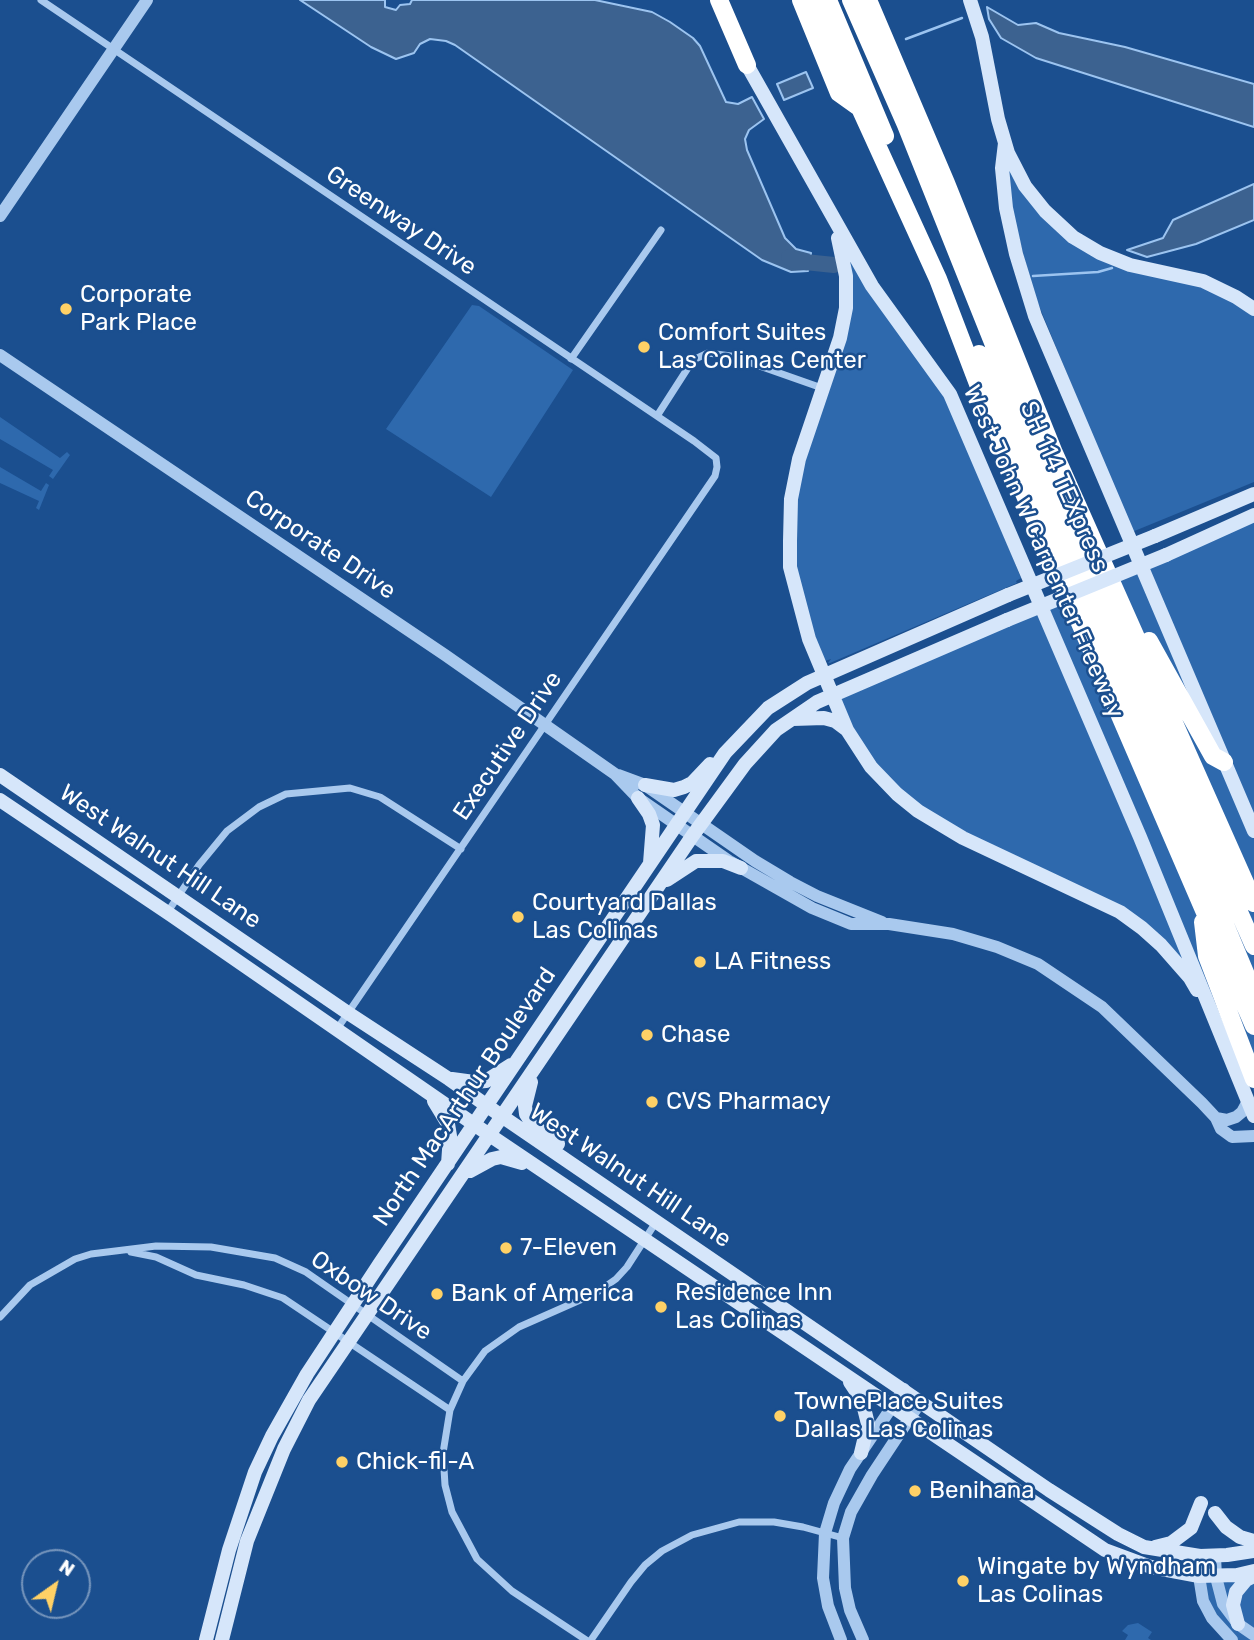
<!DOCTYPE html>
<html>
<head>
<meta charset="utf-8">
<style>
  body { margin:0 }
  #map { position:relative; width:1254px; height:1640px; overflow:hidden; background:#1b4f8f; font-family:Rubik,sans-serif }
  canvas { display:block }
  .north { position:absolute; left:21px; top:1549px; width:70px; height:70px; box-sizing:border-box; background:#1b4f8f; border:2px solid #7695bc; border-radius:50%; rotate:34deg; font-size:19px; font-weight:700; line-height:28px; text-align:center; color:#fff }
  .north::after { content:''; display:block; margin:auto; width:24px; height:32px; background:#ffd166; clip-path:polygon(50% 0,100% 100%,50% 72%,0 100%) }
</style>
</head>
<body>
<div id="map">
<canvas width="1254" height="1640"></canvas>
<div class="north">N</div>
</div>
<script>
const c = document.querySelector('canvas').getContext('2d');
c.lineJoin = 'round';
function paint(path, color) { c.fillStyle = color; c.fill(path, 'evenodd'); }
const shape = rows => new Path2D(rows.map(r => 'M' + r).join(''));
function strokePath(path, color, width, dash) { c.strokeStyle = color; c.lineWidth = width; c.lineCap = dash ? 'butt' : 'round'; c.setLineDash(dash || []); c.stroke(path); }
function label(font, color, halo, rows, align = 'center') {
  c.font = font + ' Rubik,sans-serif'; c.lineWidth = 5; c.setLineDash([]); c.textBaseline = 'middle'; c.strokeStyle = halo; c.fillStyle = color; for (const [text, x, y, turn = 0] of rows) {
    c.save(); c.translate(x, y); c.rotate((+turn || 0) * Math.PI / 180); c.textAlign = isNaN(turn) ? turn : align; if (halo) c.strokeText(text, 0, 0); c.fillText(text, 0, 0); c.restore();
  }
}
const green = shape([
  [1007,162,1071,241,1208,287,1254,313,1254,482,1132,532,1033,291,1010,203],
  [851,260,951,407,1021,578,1016,581,1017,583,830,663,828,663,831,659,825,661,808,621,794,560,794,534,800,475,818,413],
  [472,305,479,306,573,370,491,497,386,429],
  [0,417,60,458,67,452,70,455,53,479,49,476,53,470,0,439],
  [0,467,41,491,46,483,49,485,39,510,36,508,39,501,0,483],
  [1254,521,1254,1092,1233,1044,1174,955,1142,923,935,820,872,766,836,696],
  [1254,1574,1254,1640,1234,1640,1210,1608,1201,1578],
  [1138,1623,1152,1632,1148,1638,1151,1640,1125,1640,1128,1635,1122,1631,1128,1625]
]);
const water = shape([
  [300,0,385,0,385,7,396,10,400,5,410,4,412,0,595,0,652,12,670,22,693,38,700,46,726,102,738,104,752,97,764,119,749,130,745,139,747,150,785,238,796,249,811,253,808,271,791,272,762,260,455,45,446,41,430,39,420,44,414,53,396,59,371,47,300,0],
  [987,7,1018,25,1036,23,1059,33,1125,47,1254,84,1254,127,1036,58,1001,38,989,19,987,7],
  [806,72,813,88,784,100,777,84,806,72],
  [1254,184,1254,220,1196,244,1147,257,1127,250,1163,238,1173,220,1254,184]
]);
const stream = shape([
  [906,39,962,18],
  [1033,276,1098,272,1112,268]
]);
const river = shape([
  [789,257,795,261,834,265]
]);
const minor = shape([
  [41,0,694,441,716,458,717,467,715,476,337,1029],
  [571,359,661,230],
  [657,416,693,360,708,353,731,356,822,388],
  [167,913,199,865,227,831,259,807,286,794,350,788,380,797,461,849],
  [131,1252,156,1257,196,1275,244,1285,283,1298,450,1410],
  [0,1317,30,1285,75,1259,91,1254,156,1246,211,1247,275,1258,306,1272,463,1381],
  [586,1640,512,1591,477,1559,452,1512,445,1485,443,1453,450,1410,463,1381,485,1351,519,1327,596,1293,616,1279,627,1267,656,1222],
  [591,1640,631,1582,645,1565,662,1551,692,1535,739,1522,774,1522,803,1527,843,1538]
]);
const tertiary = shape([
  [0,216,147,0],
  [0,355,445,655,615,774,638,798,729,861,812,908,851,924,889,924,953,934,997,947,1038,964,1102,1007,1202,1103,1216,1118,1221,1129,1232,1137,1254,1136],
  [618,775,645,785,755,861,790,882,817,896,882,922],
  [1216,1118,1227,1120,1236,1117,1242,1112,1248,1101],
  [1200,1556,1199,1576,1203,1601,1212,1618,1232,1640],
  [1215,1556,1216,1577,1223,1604,1238,1624,1254,1635],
  [841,1640,828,1606,823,1578,825,1533,834,1503,850,1469,904,1389],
  [863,1640,850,1610,845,1588,843,1538,851,1512,872,1475,921,1401]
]);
const secondary = shape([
  [970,0,982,37,998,119,1008,153,1025,186,1045,211,1073,237,1100,253,1130,265,1203,281,1236,297,1254,309],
  [742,56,872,286,950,394,1140,837,1254,1116],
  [1005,143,1002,168,1006,208,1016,254,1035,316,1254,831],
  [838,238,846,276,846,308,840,338,799,459,791,499,790,541,790,567,809,639,847,730,871,767,897,794,918,811,963,838,1120,912,1142,928,1161,945,1190,978,1197,990],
  [1155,536,1254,494],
  [1166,555,1254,515],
  [793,719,824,718,835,721,847,730],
  [0,775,348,1013,449,1079,503,1117,1049,1490,1118,1534,1144,1547,1200,1556,1227,1555,1254,1551],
  [645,785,674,790,684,787,692,783,710,764],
  [638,798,649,814,653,825,650,863],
  [0,800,171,915,491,1136,1105,1550,1151,1567,1199,1576,1237,1575,1254,1571],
  [667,880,696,861,723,861,741,868],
  [452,1079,474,1082,486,1081,511,1065],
  [531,1082,525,1106,526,1114,533,1125,558,1144],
  [434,1101,448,1124,450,1136,448,1164],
  [470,1171,492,1159,501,1157,522,1163],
  [850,1382,862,1400,868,1424,861,1453],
  [1215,1513,1226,1527,1240,1537,1254,1541],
  [1155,1547,1171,1543,1191,1528,1201,1503],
  [1238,1624,1233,1605,1236,1592,1246,1580,1254,1576],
  [206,1640,229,1550,255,1472,272,1436,307,1374,380,1263,725,753,768,708,807,683,1008,595],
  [222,1640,247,1541,284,1449,309,1400,693,835,745,764,776,730,817,702,1007,620]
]);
const motorway = shape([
  [719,0,747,65],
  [801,0,839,93,860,108],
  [814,0,860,108,938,279,988,410,1254,1026],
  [828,0,885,136],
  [851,0,906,125,996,350,1076,541,1254,946],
  [868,0,946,183,1054,453,1254,903],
  [979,354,1130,697,1254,994],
  [1149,641,1213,756,1224,762],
  [1203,922,1207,956,1254,1079]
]);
const secondaryBridge = shape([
  [1008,595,1155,536],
  [1007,620,1166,555]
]);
const markers = [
  [66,309,7,"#ffd166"],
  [644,347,7,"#ffd166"],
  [518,917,7,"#ffd166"],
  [700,962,7,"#ffd166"],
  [647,1035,7,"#ffd166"],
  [652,1102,7,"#ffd166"],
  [506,1248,7,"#ffd166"],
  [437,1294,7,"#ffd166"],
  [661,1307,7,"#ffd166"],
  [780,1416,7,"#ffd166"],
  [342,1462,7,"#ffd166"],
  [915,1491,7,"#ffd166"],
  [963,1581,7,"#ffd166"]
];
const streetNames = [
  ["Greenway Drive",401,221,34],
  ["SH 114 TEXpress",1064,487,66],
  ["Corporate Drive",320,545,34],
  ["West John W Carpenter Freeway",1043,552,66],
  ["Executive Drive",508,746,-56],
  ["West Walnut Hill Lane",160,857,34],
  ["North MacArthur Boulevard",465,1097,-56],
  ["West Walnut Hill Lane",630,1176,34],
  ["Oxbow Drive",371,1296,34]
];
const poiNames = [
  ["Corporate",80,295],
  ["Park Place",80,323],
  ["Comfort Suites",658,333],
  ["Las Colinas Center",658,361],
  ["Courtyard Dallas",532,903],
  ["Las Colinas",532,931],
  ["LA Fitness",714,962],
  ["Chase",661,1035],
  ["CVS Pharmacy",666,1102],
  ["7-Eleven",520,1248],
  ["Residence Inn",675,1293],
  ["Las Colinas",675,1321],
  ["Bank of America",451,1294],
  ["TownePlace Suites",794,1402],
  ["Dallas Las Colinas",794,1430],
  ["Chick-fil-A",356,1462],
  ["Benihana",929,1491],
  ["Wingate by Wyndham",977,1567],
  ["Las Colinas",977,1595]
];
paint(green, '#2e69ad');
paint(water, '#3c6290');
strokePath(water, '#9cc4f0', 2);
strokePath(stream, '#9cc4f0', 2.5);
strokePath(river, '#3c6290', 16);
strokePath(minor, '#a9c9ee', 7);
strokePath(tertiary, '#a9c9ee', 12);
strokePath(secondary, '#d6e6fa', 14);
strokePath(motorway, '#fff', 18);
strokePath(secondaryBridge, '#d6e6fa', 14);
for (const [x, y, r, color] of markers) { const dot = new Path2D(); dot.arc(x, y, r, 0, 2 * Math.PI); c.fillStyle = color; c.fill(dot); strokePath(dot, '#1b4f8f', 2.5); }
label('24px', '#fff', '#1b4f8f', streetNames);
label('24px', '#fff', '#1b4f8f', poiNames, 'left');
</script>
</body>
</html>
